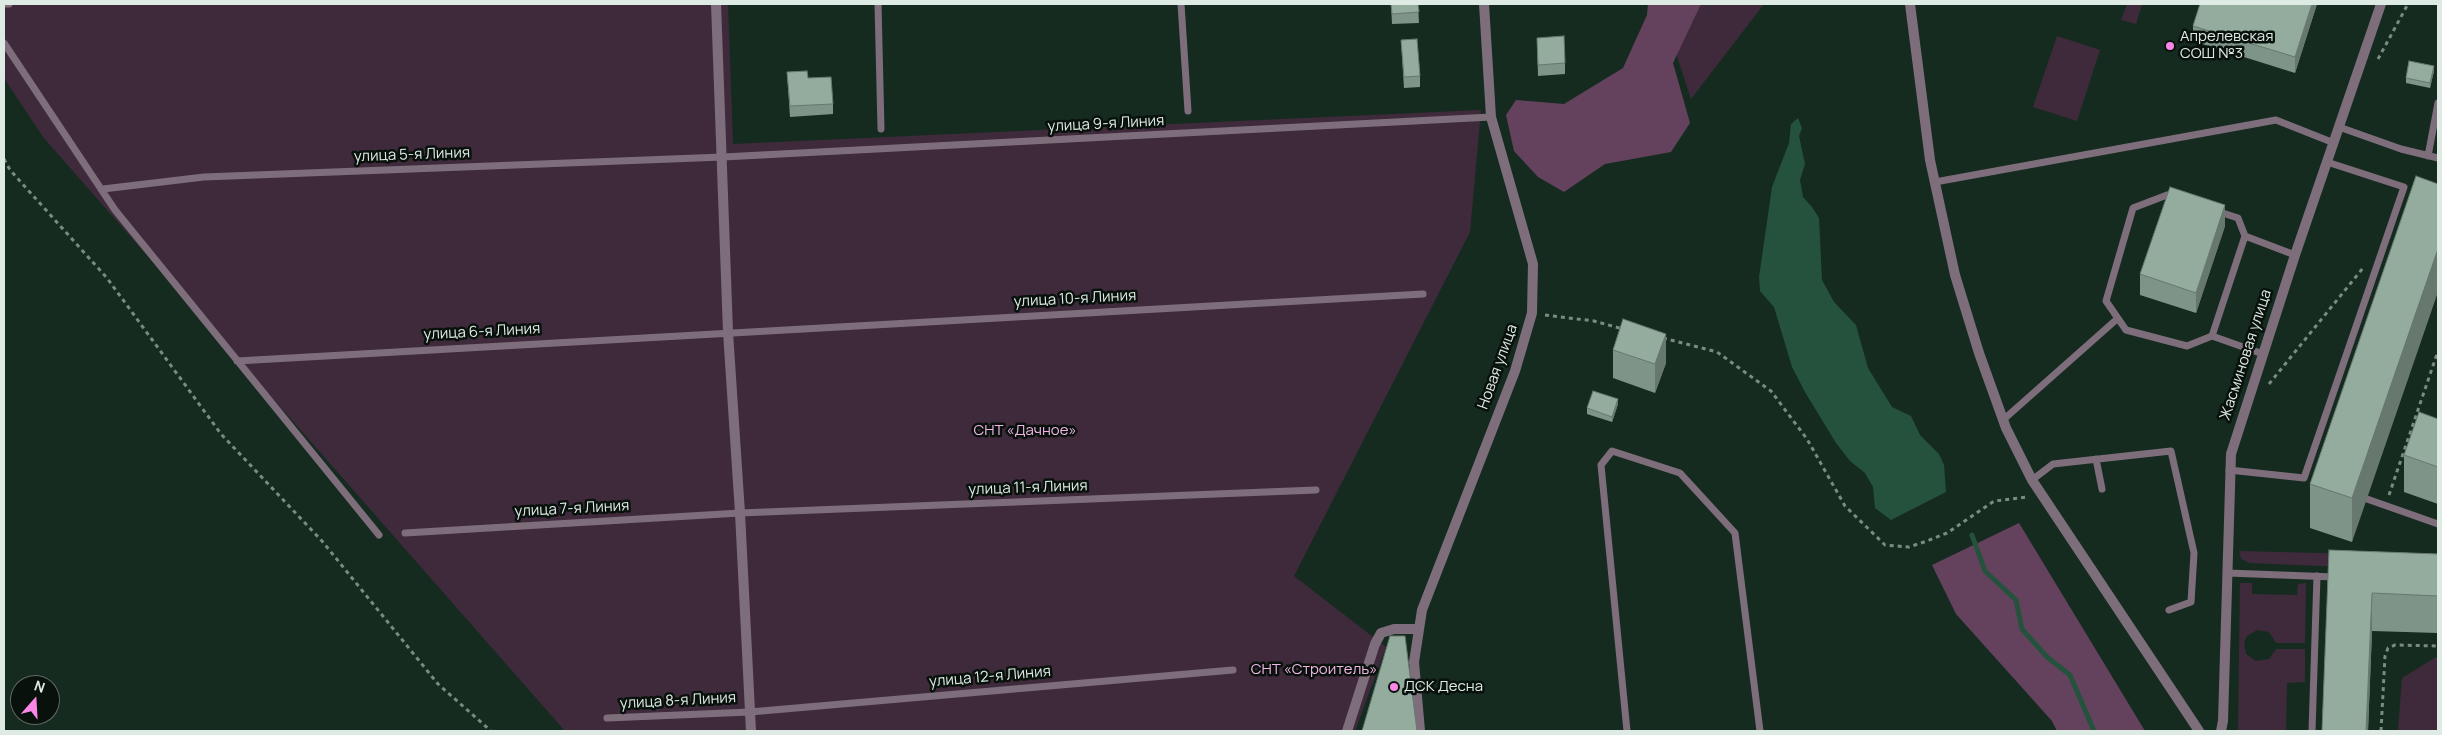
<!DOCTYPE html>
<html>
<head>
<meta charset="utf-8">
<style>
  body { margin:0 }
  #map { position:relative; width:2442px; height:735px; overflow:hidden; background:#162b20; font-family:Manrope,sans-serif }
  canvas { display:block }
  .frame { position:absolute; inset:0; border:5px solid #deebe4; pointer-events:none }
  .north { position:absolute; left:10px; top:675px; width:50px; height:50px; box-sizing:border-box; background:#08110c; border:1px solid #5e6862; border-radius:50%; rotate:19deg; font-size:14px; font-weight:700; line-height:20px; text-align:center; color:#deebe4 }
  .north::after { content:''; display:block; margin:auto; width:18px; height:22px; background:#fa87e7; clip-path:polygon(50% 0,100% 100%,50% 72%,0 100%) }
</style>
</head>
<body>
<div id="map">
<canvas width="2442" height="735"></canvas>
<div class="frame"></div>
<div class="north">N</div>
</div>
<script>
const c = document.querySelector('canvas').getContext('2d');
c.lineJoin = 'round';
function paint(path, color) { c.fillStyle = color; c.fill(path, 'evenodd'); }
const shape = rows => new Path2D(rows.map(r => 'M' + r).join(''));
function strokePath(path, color, width, dash) { c.strokeStyle = color; c.lineWidth = width; c.lineCap = dash ? 'butt' : 'round'; c.setLineDash(dash || []); c.stroke(path); }
function label(font, color, halo, rows, align = 'center') {
  c.font = font + ' Manrope,sans-serif'; c.lineWidth = 5; c.setLineDash([]); c.textBaseline = 'middle'; c.strokeStyle = halo; c.fillStyle = color; for (const [text, x, y, turn = 0] of rows) {
    c.save(); c.translate(x, y); c.rotate((+turn || 0) * Math.PI / 180); c.textAlign = isNaN(turn) ? turn : align; if (halo) c.strokeText(text, 0, 0); c.fillText(text, 0, 0); c.restore();
  }
}
const green = shape([
  [4,4,728,4,733,144,1481,110,1470,232,1294,576,1386,647,1355,731,565,731,43,137,4,78],
  [1679,4,1764,4,1691,99,1677,56],
  [2127,4,2142,4,2136,24,2121,20],
  [2057,36,2100,50,2077,121,2033,107],
  [2239,551,2438,556,2438,571,2250,563,2241,559],
  [2240,583,2252,583,2252,594,2297,595,2298,584,2306,583,2305,643,2276,643,2269,632,2257,630,2247,636,2244,642,2246,654,2256,661,2269,659,2276,649,2305,649,2305,682,2287,683,2286,731,2238,731],
  [2436,657,2438,657,2438,731,2398,731,2402,678]
]);
const forest = shape([
  [1648,4,1701,4,1673,63,1690,123,1671,152,1605,164,1564,192,1538,177,1514,151,1506,115,1516,100,1564,104,1623,68,1647,15],
  [2019,523,2145,731,2057,731,2052,721,1956,614,1932,565]
]);
const water = shape([
  [1798,118,1802,128,1799,136,1805,164,1800,180,1803,197,1812,207,1819,218,1822,280,1834,302,1856,325,1868,368,1892,407,1911,416,1920,435,1939,454,1944,465,1946,492,1891,520,1875,508,1873,487,1865,473,1850,461,1836,443,1805,392,1792,367,1774,307,1760,291,1759,277,1772,187,1789,143,1791,124]
]);
const stream = shape([
  [1972,535,1985,571,2016,600,2022,629,2047,657,2070,675,2094,731]
]);
const path = shape([
  [2378,59,2408,4],
  [4,159,10,170,107,278,221,434,322,541,438,684,491,731],
  [1545,315,1594,321,1623,329],
  [1663,338,1717,352,1771,391,1807,439,1845,506,1885,545,1909,547,1927,541,1947,533,1994,501,2028,497],
  [2269,384,2363,268],
  [2389,495,2438,351],
  [2381,731,2385,656,2388,648,2395,645,2438,646]
]);
const service = shape([
  [4,4,9,4],
  [878,4,881,129],
  [1181,4,1188,111],
  [4,43,115,210,379,535],
  [2339,127,2401,149,2438,158],
  [2428,156,2438,103],
  [1935,182,2276,120,2334,143],
  [103,189,204,177,723,157,1491,117],
  [2167,195,2238,218,2245,236,2212,336,2187,346,2126,330,2106,301,2133,208,2167,195],
  [2245,236,2295,255],
  [2212,336,2263,354],
  [237,361,1423,294],
  [2003,420,2117,319],
  [2096,459,2102,489],
  [2229,470,2304,478,2404,187,2327,162],
  [2032,480,2053,464,2171,451,2194,553,2191,602,2169,610],
  [2367,499,2438,524],
  [405,533,740,513,1316,490],
  [2227,573,2335,577],
  [607,718,750,712,1233,670],
  [1627,731,1601,465,1612,451,1680,473,1735,533,1760,731],
  [2312,731,2317,576]
]);
const minor = shape([
  [716,4,728,332,740,513,751,731],
  [1910,4,1930,160,1955,275,1979,353,2006,428,2032,480,2199,731],
  [1347,731,1375,644,1381,633,1394,629,1419,629],
  [1420,731,1414,662,1422,610,1515,371,1532,313,1533,264,1491,117,1484,4],
  [2221,731,2223,721,2231,454,2295,255,2381,4]
]);
const wall = shape([
  [1391,4,1418,4,1419,23,1392,24],
  [2200,4,2317,4,2295,73,2193,41,2193,26],
  [1537,38,1565,63,1565,74,1538,76],
  [1401,40,1420,76,1420,87,1404,88],
  [2434,71,2430,88,2406,83,2406,78],
  [787,72,808,78,833,104,833,114,790,117],
  [2416,176,2352,542,2310,528,2310,484],
  [2225,226,2196,313,2140,295,2140,274],
  [1613,350,1666,363,1655,393,1613,378],
  [1618,404,1612,422,1587,414,1587,408],
  [2438,419,2438,504,2404,492,2404,455],
  [2329,550,2438,554,2438,633,2372,631,2368,731,2322,731]
]);
const shadedWall = shape([
  [2312,4,2317,4,2295,73,2295,57],
  [2434,66,2434,71,2430,88,2430,83],
  [2225,205,2225,226,2196,313,2196,293],
  [2438,249,2438,292,2352,542,2352,498],
  [1666,334,1666,363,1655,393,1655,364],
  [1618,399,1618,404,1612,422,1612,417],
  [2372,593,2372,631,2368,731,2366,731]
]);
const building = shape([
  [1391,4,1418,4,1419,12,1392,14,1391,4],
  [2200,4,2312,4,2295,57,2193,26,2200,4],
  [1564,36,1565,63,1538,65,1537,38,1564,36],
  [1417,39,1420,76,1404,77,1401,40,1417,39],
  [2409,61,2434,66,2430,83,2406,78,2409,61],
  [807,71,808,78,831,77,833,104,790,106,787,72,807,71],
  [2416,176,2438,184,2438,249,2352,498,2310,484,2416,176],
  [2170,187,2225,205,2196,293,2140,274,2170,187],
  [1623,319,1666,334,1655,364,1613,350,1623,319],
  [1593,391,1618,399,1612,417,1587,408,1593,391],
  [2419,412,2438,419,2438,467,2404,455,2419,412],
  [2329,550,2438,554,2438,596,2372,593,2366,731,2322,731,2329,550],
  [1390,636,1405,636,1417,731,1362,731,1390,636]
]);
const markers = [
  [2170,46,5,"#fa87e7"],
  [1394,687,5,"#fa87e7"]
];
const poiNames = [
  ["Апрелевская",2180,37],
  ["СОШ №3",2180,54],
  ["ДСК Десна",1404,687]
];
const streetNames = [
  ["улица 9-я Линия",1106,124,-3],
  ["улица 5-я Линия",412,155,-2],
  ["улица 10-я Линия",1075,299,-3],
  ["улица 6-я Линия",482,332,-3],
  ["Жасминовая улица",2246,355,-72],
  ["Новая улица",1498,367,-70],
  ["улица 11-я Линия",1028,488,-2],
  ["улица 7-я Линия",572,509,-3],
  ["улица 12-я Линия",990,677,-5],
  ["улица 8-я Линия",678,701,-3]
];
const parkNames = [
  ["СНТ «Дачное»",1025,431],
  ["СНТ «Строитель»",1314,670]
];
paint(green, '#3f2a3b');
paint(forest, '#64425e');
paint(water, '#25523c');
strokePath(stream, '#25523c', 5);
strokePath(path, '#7a8b82', 3, [4, 4]);
strokePath(service, '#7e6e7b', 7);
strokePath(minor, '#7e6e7b', 10);
paint(wall, '#7e9488');
paint(shadedWall, '#67786f');
paint(building, '#93ac9e');
strokePath(building, '#67786f', 1);
for (const [x, y, r, color] of markers) { const dot = new Path2D(); dot.arc(x, y, r, 0, 2 * Math.PI); c.fillStyle = color; c.fill(dot); strokePath(dot, '#08110c', 2); }
label('15px', '#deebe4', '#08110c', poiNames, 'left');
label('15px', '#deebe4', '#08110c', streetNames);
label('15px', '#f2b6e6', '#08110c', parkNames);
</script>
</body>
</html>
